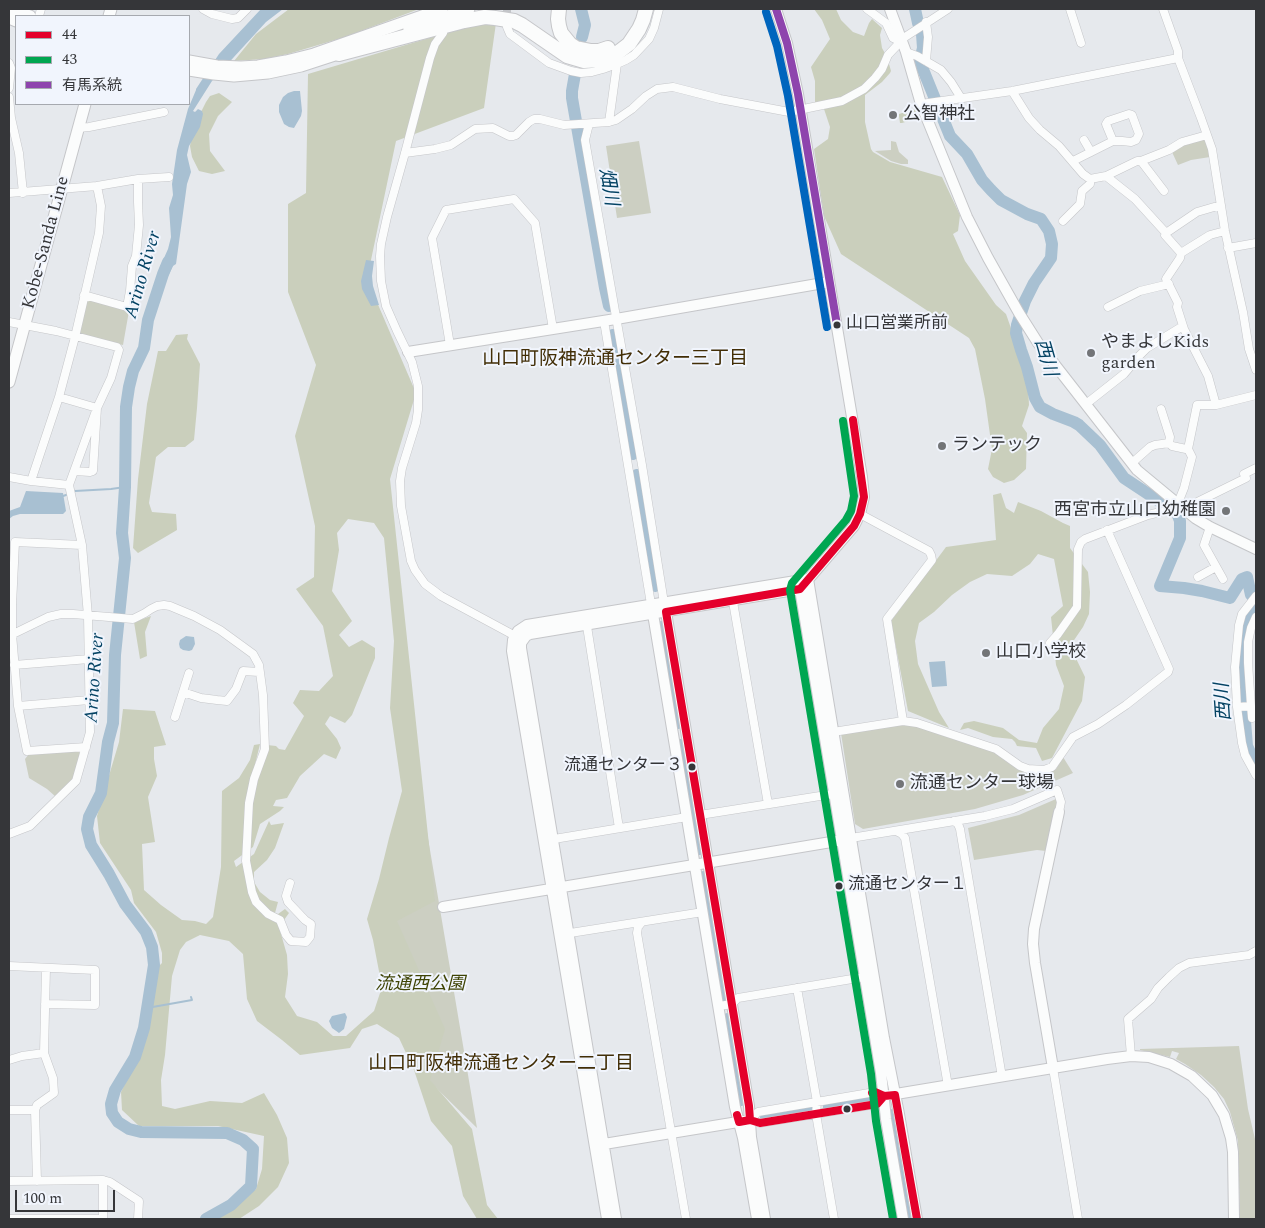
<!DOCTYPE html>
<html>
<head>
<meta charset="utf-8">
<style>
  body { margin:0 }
  #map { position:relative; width:1265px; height:1228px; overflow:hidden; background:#e6e9ed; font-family:Spectral,"Noto Sans JP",serif }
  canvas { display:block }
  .frame { position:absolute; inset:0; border:10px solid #353639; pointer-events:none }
  .legend { position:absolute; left:15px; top:15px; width:175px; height:90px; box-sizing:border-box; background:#f1f5fd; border:1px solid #a6a9af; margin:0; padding:6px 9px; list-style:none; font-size:15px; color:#353639 }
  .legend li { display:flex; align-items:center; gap:10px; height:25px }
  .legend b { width:25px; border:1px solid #a6a9af }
  .scale { position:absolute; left:15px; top:1190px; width:100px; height:22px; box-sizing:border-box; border:2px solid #353639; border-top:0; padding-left:6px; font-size:15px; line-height:18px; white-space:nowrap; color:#353639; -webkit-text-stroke:4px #f1f5fd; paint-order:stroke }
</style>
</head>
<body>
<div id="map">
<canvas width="1265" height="1228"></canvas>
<div class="frame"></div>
<ul class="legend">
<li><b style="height:6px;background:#e4002b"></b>44</li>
<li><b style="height:6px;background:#00a651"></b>43</li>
<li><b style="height:6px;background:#8e44ad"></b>有馬系統</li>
</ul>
<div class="scale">100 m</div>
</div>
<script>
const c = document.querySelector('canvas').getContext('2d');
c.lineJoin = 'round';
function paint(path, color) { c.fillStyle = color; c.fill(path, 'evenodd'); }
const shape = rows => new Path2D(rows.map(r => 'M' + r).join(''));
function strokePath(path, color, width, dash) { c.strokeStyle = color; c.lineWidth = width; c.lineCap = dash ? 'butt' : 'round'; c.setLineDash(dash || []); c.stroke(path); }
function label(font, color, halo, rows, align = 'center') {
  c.font = font + ' Spectral,"Noto Sans JP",serif'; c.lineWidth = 4; c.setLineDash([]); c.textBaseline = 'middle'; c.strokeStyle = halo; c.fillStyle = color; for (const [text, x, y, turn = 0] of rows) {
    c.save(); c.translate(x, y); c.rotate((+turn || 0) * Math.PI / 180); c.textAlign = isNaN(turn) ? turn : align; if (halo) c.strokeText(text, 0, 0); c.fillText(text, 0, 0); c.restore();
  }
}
const green = shape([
  [1206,139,1210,157,1191,160,1178,165,1172,152,1183,144],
  [639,141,651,213,617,218,606,146],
  [891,141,896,142,899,152,908,160,908,164,901,164,891,161,875,151,891,150],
  [91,300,129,311,123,345,81,336,78,331,85,303],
  [906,723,997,751,1043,773,1056,769,1063,757,1073,773,1023,795,975,809,863,829,855,824,841,733],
  [77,750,80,753,73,779,56,797,47,789,29,778,25,759,29,754],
  [419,785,477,1128,420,1072,388,993,406,786],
  [1056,799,1057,805,1046,851,1037,850,974,860,968,828,1019,815],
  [1239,1046,1248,1109,1255,1139,1256,1153,1256,1219,1240,1219,1238,1141,1230,1112,1224,1099,1214,1087,1201,1075,1185,1064,1176,1059,1179,1053,1172,1051,1170,1057,1140,1050,1140,1049]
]);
const forest = shape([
  [289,9,419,9,345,37,288,54,264,59,234,61,256,34],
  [814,9,836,9,841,20,853,32,864,36,869,23,872,19,882,28,880,35,882,48,887,57,891,71,890,73,882,82,865,95,865,122,871,149,873,152,890,162,942,177,960,215,958,231,953,234,965,261,996,305,1006,314,1013,334,1015,348,1028,386,1029,405,1022,426,1027,433,1026,469,1014,480,1004,483,993,477,988,469,992,449,985,399,975,349,969,338,841,254,824,216,814,149,828,139,830,127,824,109,815,102,815,81,811,67,830,39,822,20],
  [496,23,484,108,396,141,367,279,416,393,390,479,435,901,397,921,445,1029,430,1080,472,1129,487,1205,498,1219,477,1219,463,1196,452,1146,431,1121,414,1070,399,1038,377,1024,362,1029,350,1048,300,1055,282,1040,257,1021,247,999,243,954,229,941,200,935,186,942,180,950,172,976,165,1055,161,1080,162,1106,175,1109,210,1101,242,1103,264,1093,277,1115,287,1138,289,1163,278,1187,259,1206,239,1219,212,1219,236,1204,256,1189,262,1169,264,1136,218,1126,139,1126,122,1110,121,1092,132,1069,149,1027,158,967,162,963,162,953,156,932,134,903,131,890,100,843,97,816,119,742,123,709,155,711,166,745,154,747,154,759,157,776,148,797,155,842,142,844,144,890,161,905,182,920,195,921,206,924,213,917,221,867,222,791,239,778,250,760,254,745,260,744,253,773,267,745,276,746,279,749,285,750,304,716,293,703,300,690,319,691,333,676,323,626,296,589,314,577,315,526,295,436,316,365,288,292,288,204,306,193,308,74,466,27],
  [348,519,374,523,384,538,394,641,390,708,402,791,389,838,379,879,367,919,373,940,382,987,374,1011,346,1036,333,1036,317,1022,297,1016,285,997,288,974,287,955,279,927,289,913,285,909,278,914,275,913,278,902,270,900,260,892,254,882,254,872,267,860,275,848,284,823,271,825,269,821,254,854,236,867,234,861,253,847,260,824,280,811,284,807,273,806,276,800,287,798,300,776,324,754,336,759,341,748,337,739,325,724,330,716,345,723,352,715,375,658,375,648,362,640,349,647,339,635,352,621,332,591,339,550,337,533],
  [219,93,232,102,218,116,209,134,210,151,225,171,212,174,199,171,192,157,190,146,193,128,206,102,210,96],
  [915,109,917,110,919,117,918,118,902,123,900,123,899,116,899,114],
  [188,334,187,339,200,364,197,408,194,440,185,447,168,447,156,457,149,503,152,512,176,514,177,530,138,553,133,548,138,479,147,404,158,351,166,351,176,335],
  [1001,493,1006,508,1014,513,1018,502,1041,511,1063,523,1070,526,1070,548,1088,572,1090,592,1089,614,1083,627,1070,646,1085,677,1082,701,1052,758,1042,761,1036,748,1017,746,1015,742,1012,739,993,737,968,728,960,730,964,723,974,721,1003,728,1019,740,1037,743,1043,728,1059,709,1064,686,1056,665,1051,617,1063,606,1054,559,1038,554,1030,564,1012,576,987,574,970,582,952,595,934,612,919,623,915,641,918,664,939,712,949,728,908,711,891,621,946,547,996,540,993,495],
  [151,616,145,632,147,656,140,659,134,622]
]);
const water = shape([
  [261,9,283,9,266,22,212,81,193,111,195,112,198,109,202,111,203,114,200,127,189,146,187,155,191,172,187,184,176,264,173,266,167,278,158,276,160,267,168,249,171,237,169,208,173,195,172,184,177,150,188,109,196,90,196,89,219,54],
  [294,91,300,91,302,111,301,116,294,128,289,127,284,124,279,112,279,105,283,97,288,93],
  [366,260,374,261,372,276,373,286,379,305,371,306,362,289,361,281],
  [26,491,63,493,66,511,63,514,20,514,13,516,9,519,9,511,20,507],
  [186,636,194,637,195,644,192,650,189,651,183,650,180,648,179,644,180,640],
  [945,661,947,686,932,687,929,662],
  [345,1013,347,1017,344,1029,339,1033,332,1028,329,1021,332,1016]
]);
const stream = shape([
  [75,491,111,489,125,487],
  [63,496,66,495],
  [147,1008,192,1000,191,997]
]);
const river = shape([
  [581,9,585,25,582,37],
  [915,9,918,23,922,34,923,48,920,60,922,67,950,136,967,154,982,180,991,190,1001,200,1027,214,1041,219,1049,231,1052,244,1051,258,1034,283,1025,301,1017,325,1016,333,1021,350,1027,367,1035,398,1040,407,1053,414,1074,422,1079,425,1100,445,1124,478,1177,513,1180,521,1180,538,1160,586,1184,588,1202,591,1230,598,1242,579,1247,577,1251,595],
  [575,74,572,91,572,98,605,288,609,306],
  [168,262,163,274,148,320,144,348,133,371,129,387,126,407,125,487,122,533,125,558,115,655,113,723,108,742,101,793,89,817,87,829,91,845,109,874,125,904,146,932,152,947,154,965,144,1028,135,1057,115,1090,111,1104,112,1113,118,1122,129,1129,141,1132,227,1133,243,1140,253,1149,251,1186,231,1205,206,1219],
  [613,335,633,454],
  [637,475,655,586],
  [1256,607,1249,617,1243,634,1241,659,1245,721,1247,746,1256,765],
  [662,627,678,723],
  [681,745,699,849],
  [704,877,724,999],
  [728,1019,741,1100],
  [829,1107,871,1100],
  [893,1115,910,1214],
  [766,1118,808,1111]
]);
const streetTunnel = shape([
  [507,9,507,23]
]);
const street = shape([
  [203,9,212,14,232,19,238,18,247,9],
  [867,9,886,23,893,38,897,40,901,40],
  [1070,9,1081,43],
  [1163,9,1178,51,1178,58,1201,118,1212,149,1225,231,1243,312,1249,349,1256,370],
  [39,16,41,9],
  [507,27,510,34,549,63,571,71,581,73,592,72,603,69,617,64,626,60,634,55,649,39,654,28,659,9],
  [443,33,435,44,430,58,405,153,387,217,381,244,380,256,381,281,386,306,397,331,412,362,418,386,418,410,416,423,402,468,400,481,401,506,411,561,415,570,425,584,441,596,519,638],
  [906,52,917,56,941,70,951,82,961,98],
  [926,61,928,37,926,22],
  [9,63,11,68,9,88],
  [1012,91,1029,118,1040,130,1059,146,1083,174,1090,179,1106,176,1135,199,1166,233,1165,235,1181,253],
  [9,97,11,118,19,153,23,193],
  [921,104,1012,91,1178,58],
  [609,122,617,64],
  [589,124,585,140,642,465,664,603],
  [78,128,89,127,164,112],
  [1084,140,1091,152],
  [405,153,435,149,451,145,475,129,493,128,509,136,513,136,516,135,529,122,534,119,540,119,564,125,609,122,616,120,632,109,646,96,657,89,673,87,720,99,789,112,842,101,864,89,875,78,882,69,888,55,905,37,948,9],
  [1073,161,1113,141,1122,141,1131,142,1136,140,1139,134,1132,115,1129,114,1108,121,1106,124,1113,141],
  [1141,161,1164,191],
  [1106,176,1137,161,1141,161,1169,150,1182,142,1207,135],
  [9,193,97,186,138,179,169,177],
  [1063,221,1080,204,1082,191,1090,184,1090,179],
  [1225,231,1210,235,1181,253,1180,258,1166,279,1178,303,1177,307,1184,329,1208,376,1216,405,1256,395],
  [1166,233,1197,212,1221,205],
  [1228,248,1256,243],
  [84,295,127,307,130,291,132,266,136,256,139,225,138,202,138,179],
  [1108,307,1140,291,1169,284],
  [604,321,651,604],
  [9,322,56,331,117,347,119,350,111,378,97,408,69,485],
  [450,345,432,238,446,210,514,199,535,223,553,329],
  [59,397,97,408,93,471,90,472,75,471],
  [1086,404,1124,374,1139,356,1147,348,1183,326],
  [1161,409,1170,437,1169,443],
  [1132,463,1150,447,1155,445,1169,443,1172,446,1186,449,1188,449,1197,405,1216,405],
  [9,477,31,481,69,485,82,545,88,616,90,732,76,781,30,826,9,834],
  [31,481,59,397,75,337,99,233,101,206,97,186],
  [1178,503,1184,488,1192,457,1188,449],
  [1187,507,1246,478,1244,474,1256,468],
  [860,514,929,551,931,555,932,560,887,619,903,721],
  [1210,527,1204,545,1223,579],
  [82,545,15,542,12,605,12,634,18,706,27,751,86,747],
  [1198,577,1216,567],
  [732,596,768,804],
  [1256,596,1242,614,1239,625,1235,667,1237,707,1242,743,1245,755,1256,775],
  [586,620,619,828],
  [9,636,48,617,61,614,73,614,133,619,145,613,151,609,157,606,164,605,170,606,194,616,220,630,253,654,259,665,263,695,265,749,254,779,249,803,246,861,252,892,256,902,268,914,280,920,286,935,291,941,306,942,310,937,311,924,305,920,288,902,286,896,290,883],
  [1050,643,1058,634,1077,607,1078,549,1081,542,1085,539,1148,515,1169,510,1180,505],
  [14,665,89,659],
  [183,692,201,698,217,700,227,701,236,689,243,671,259,672],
  [18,706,89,700],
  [1251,706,1248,663,1248,642,1251,628,1256,617],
  [1237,707,1251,706,1252,718],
  [175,717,189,673],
  [833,732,903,721,917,723,996,749,1020,766,1028,769,1044,770,1052,767,1073,737,1098,724,1126,705,1168,672,1169,669,1107,530],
  [700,815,839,793],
  [954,821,958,824,960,829,1002,1077],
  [896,831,902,834,905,838,948,1086],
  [851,838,985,816,1013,809,1057,790,1061,802,1059,812],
  [548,840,687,817],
  [642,922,638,927,637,933,686,1219],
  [564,934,703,912],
  [9,966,95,970,95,1005,45,1004],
  [797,988,817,1102,816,1114,834,1219],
  [719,1006,732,1004,738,998,870,976],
  [1131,1056,1128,1019,1151,999,1158,988,1169,977,1179,968,1189,963,1249,955,1256,951],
  [9,1060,22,1056,44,1053],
  [1053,1068,1078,1219],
  [875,1092,884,1096,877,1104,760,1123,750,1120,758,1112,875,1092],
  [9,1110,35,1110,37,1181],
  [35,1110,37,1105,54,1093,53,1078,44,1053,46,968],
  [103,1180,103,1219],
  [9,1181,103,1180,110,1182,139,1201,138,1219],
  [9,1219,103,1219]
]);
const secondary = shape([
  [890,9,906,52,921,104,967,217,988,258,1019,313,1038,343,1137,470,1195,518,1210,527,1256,549],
  [408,352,622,318,829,282],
  [800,589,881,1073,886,1119,903,1219],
  [665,606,749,1106,751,1137,765,1219],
  [652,608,735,1107,743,1138,757,1219],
  [443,907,849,839],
  [1053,1068,1035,963,1033,944,1034,929,1059,812],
  [890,1095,1107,1059,1131,1056,1149,1057,1171,1064,1192,1076,1212,1095,1224,1115,1231,1138,1233,1152,1234,1219],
  [598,1145,744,1121],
  [607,1219,512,651,513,640,518,631,527,625,808,579,884,1038,899,1114,917,1219],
  [616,1219,521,648,521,643,526,636,530,634,800,589,854,526,860,514,864,497,862,477,798,94,787,43,776,9]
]);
const primary = shape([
  [9,9,30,16],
  [109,16,111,9],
  [9,18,16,21],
  [409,29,469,9],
  [189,61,217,66,241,67,258,66,286,61,314,54,442,9],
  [189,70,214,74,234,76,268,73,301,66,347,51],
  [9,382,85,104]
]);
const highway = shape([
  [559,9,558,19,559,26,561,33,570,44,576,48,591,51,599,51,608,48],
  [339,54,464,21,485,17,495,18,514,21,522,25,567,56,584,61,600,60,616,54,629,44,639,29,643,20,646,9]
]);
const bus1 = shape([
  [872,1093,875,1092,884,1096,895,1095,917,1219],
  [737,1115,739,1122,750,1120,760,1123,877,1104,884,1096],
  [750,1120,749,1106,666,612,800,589,854,526,860,514,864,497,853,420]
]);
const bus2 = shape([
  [843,421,854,496,851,511,846,520,792,583,790,590,871,1074,876,1121,893,1219]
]);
const bus3 = shape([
  [776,9,787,43,798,94,837,325]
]);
const bus4 = shape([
  [766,12,777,46,788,96,827,327]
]);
const markers = [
  [893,115,5,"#737578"],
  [837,325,4.5,"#353639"],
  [1091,353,5,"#737578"],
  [942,446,5,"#737578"],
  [1226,511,5,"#737578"],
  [986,653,5,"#737578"],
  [692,767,4.5,"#353639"],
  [900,784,5,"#737578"],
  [839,886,4.5,"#353639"],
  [847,1109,4.5,"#353639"]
];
const busNames = [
  ["山口営業所前",846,325],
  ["流通センター３",683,767,"right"],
  ["流通センター１",848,886]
];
const poiNames = [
  ["公智神社",903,115],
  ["やまよしKids",1101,343],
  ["garden",1101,364],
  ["ランテック",952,446],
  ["西宮市立山口幼稚園",1216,511,"right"],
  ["山口小学校",996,653],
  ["流通センター球場",910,784]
];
const streetNames = [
  ["Kobe-Sanda Line",47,243,-75]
];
const parkNames = [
  ["流通西公園",420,985]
];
const waterNames = [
  ["畑川",607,187,80],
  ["Arino River",144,275,-74],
  ["西川",1044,358,74],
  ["Arino River",96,678,-86],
  ["西川",1225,702,-94]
];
const neighbourhoodNames = [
  ["山口町阪神流通センター三丁目",615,360],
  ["山口町阪神流通センター二丁目",501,1065]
];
paint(green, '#cccfc2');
paint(forest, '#cacfbc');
paint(water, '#a8c0d2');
strokePath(stream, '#a8c0d2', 2);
strokePath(river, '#a8c0d2', 12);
strokePath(streetTunnel, '#c3c5c9', 8, [8, 4]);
strokePath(street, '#c5c6c9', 9);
strokePath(secondary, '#c5c6c9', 12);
strokePath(primary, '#c5c6c9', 13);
strokePath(highway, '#c5c6c9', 16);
strokePath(street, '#fbfcfc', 8);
strokePath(secondary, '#fbfcfc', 10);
strokePath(primary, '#fbfcfc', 11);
strokePath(highway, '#fbfcfc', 14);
strokePath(bus1, '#e4002b', 8);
strokePath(bus2, '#00a651', 8);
strokePath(bus3, '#8e44ad', 8);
strokePath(bus4, '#0065bd', 8);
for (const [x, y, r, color] of markers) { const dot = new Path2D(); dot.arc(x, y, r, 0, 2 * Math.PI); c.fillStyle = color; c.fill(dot); strokePath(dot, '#f1f5fd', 2); }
label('17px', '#353639', '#f1f5fd', busNames, 'left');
label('18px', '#353639', '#f1f5fd', poiNames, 'left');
label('18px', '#353639', '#f1f5fd', streetNames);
label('italic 18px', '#3f4404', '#f1f5fd', parkNames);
label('italic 19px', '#034263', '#f1f5fd', waterNames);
label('19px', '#422e06', '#f1f5fd', neighbourhoodNames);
</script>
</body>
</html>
